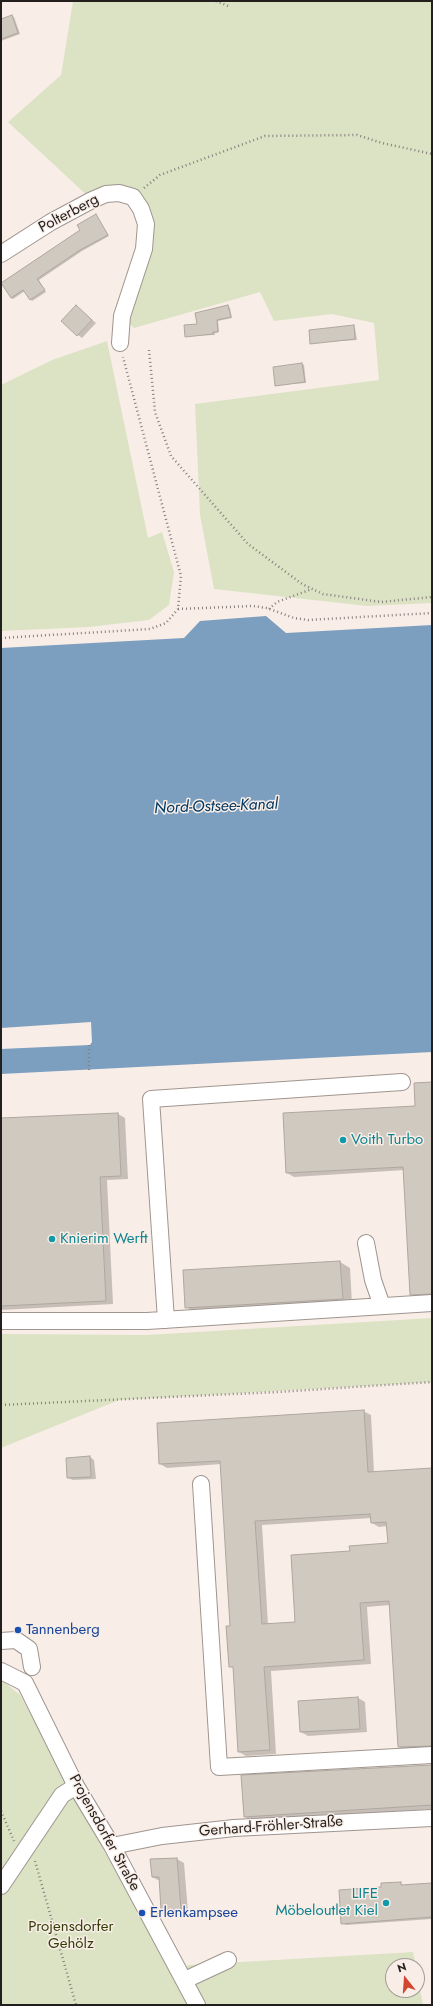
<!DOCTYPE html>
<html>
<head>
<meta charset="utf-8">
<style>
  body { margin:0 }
  #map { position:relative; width:433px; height:2006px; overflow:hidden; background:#f9eee7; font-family:Jost,sans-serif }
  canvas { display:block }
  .frame { position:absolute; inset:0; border:2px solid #231f1d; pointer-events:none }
  .north { position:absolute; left:385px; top:1958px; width:40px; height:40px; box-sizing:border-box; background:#f9eee7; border:1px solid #a39b96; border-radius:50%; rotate:343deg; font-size:11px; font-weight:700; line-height:16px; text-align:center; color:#231f1d }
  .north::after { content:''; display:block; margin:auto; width:14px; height:18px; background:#d24630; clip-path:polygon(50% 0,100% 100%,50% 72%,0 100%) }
</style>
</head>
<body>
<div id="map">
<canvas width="433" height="2006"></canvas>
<div class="frame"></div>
<div class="north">N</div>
</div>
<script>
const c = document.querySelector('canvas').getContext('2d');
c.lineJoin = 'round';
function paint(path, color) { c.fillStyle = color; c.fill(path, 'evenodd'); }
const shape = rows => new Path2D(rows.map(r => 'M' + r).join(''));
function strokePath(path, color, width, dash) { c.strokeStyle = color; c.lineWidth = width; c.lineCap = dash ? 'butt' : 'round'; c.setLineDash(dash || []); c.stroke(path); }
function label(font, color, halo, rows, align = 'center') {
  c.font = font + ' Jost,sans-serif'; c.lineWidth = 3; c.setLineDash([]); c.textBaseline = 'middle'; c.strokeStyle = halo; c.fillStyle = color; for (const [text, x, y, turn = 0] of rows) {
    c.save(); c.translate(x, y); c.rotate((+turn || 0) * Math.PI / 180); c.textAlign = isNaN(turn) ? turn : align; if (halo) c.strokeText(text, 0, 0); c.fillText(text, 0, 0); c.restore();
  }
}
const green = shape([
  [73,1,432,1,432,603,367,606,214,589,200,515,195,404,379,380,374,323,332,314,274,321,260,292,134,328,122,316,144,249,133,197,92,200,8,122,61,75],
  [107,341,148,538,162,532,174,572,169,605,149,620,89,627,1,631,1,385,52,360],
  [432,1318,432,1382,119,1400,1,1448,1,1334,147,1335],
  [1,1679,20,1695,95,1835,173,1972,189,1965,413,1952,416,1966,393,1966,393,1990,417,1990,417,1973,423,2005,1,2005]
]);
const water = shape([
  [266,616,286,633,432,625,432,1052,1,1074,1,648,184,638,200,621]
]);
const pier = shape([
  [91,1022,92,1042,90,1045,1,1049,1,1028]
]);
const shadow = shape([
  [12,16,14,17,20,34,1,41,1,20],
  [96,215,109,236,82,251,39,280,46,292,32,301,25,291,13,299,11,298],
  [76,306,96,323,82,338,78,335],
  [228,306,230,308,232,318,218,321,219,332,215,333,215,335,186,336,198,325],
  [353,326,355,328,357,340,311,343],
  [302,364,304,365,306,383,276,385],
  [432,1083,432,1297,418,1298,411,1294,405,1170,294,1177,287,1173,416,1107],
  [118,1114,125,1118,128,1179,107,1180,113,1304,1,1310,1,1119],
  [340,1262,350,1268,352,1304,196,1313,186,1307,184,1271],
  [363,1411,371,1415,374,1473,432,1469,432,1749,406,1751,399,1747,390,1605,367,1607,371,1664,271,1671,276,1754,246,1756,239,1752,234,1668,230,1666,231,1627,221,1464,167,1468,160,1464],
  [371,1518,372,1523,379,1527,387,1526,389,1544,351,1552,296,1623,268,1625,262,1525],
  [90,1457,94,1460,96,1479,73,1480,68,1478],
  [358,1698,365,1702,367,1732,308,1736,301,1732,299,1702],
  [432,1766,432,1809,252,1821,245,1817],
  [177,1859,184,1863,188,1912,170,1914,162,1909,160,1881,152,1877],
  [400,1883,404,1886,432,1884,432,1919,346,1925,342,1923,382,1888]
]);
const building = shape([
  [12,15,18,33,1,39,1,19,12,15],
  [96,214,108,235,80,250,37,279,45,290,30,300,23,290,11,298,1,283,80,230,77,225,96,214],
  [76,305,92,320,77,336,61,321,76,305],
  [228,305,231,317,217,320,218,332,213,332,213,334,185,337,184,325,197,324,195,313,228,305],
  [354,325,355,339,310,344,309,330,354,325],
  [302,363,305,382,275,386,273,367,302,363],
  [432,1082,432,1294,410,1295,403,1167,286,1173,283,1113,415,1106,414,1083,432,1082],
  [118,1113,121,1176,100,1177,106,1301,1,1306,1,1118,118,1113],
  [340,1261,343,1299,185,1308,183,1270,340,1261],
  [364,1410,368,1472,432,1468,432,1746,398,1747,389,1601,360,1603,364,1660,264,1667,270,1750,238,1752,233,1667,229,1667,226,1626,230,1626,220,1461,159,1464,157,1423,364,1410],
  [370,1514,371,1523,386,1522,388,1543,349,1546,350,1551,291,1555,295,1622,262,1624,255,1521,370,1514],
  [90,1456,91,1477,67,1478,66,1458,90,1456],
  [358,1697,360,1729,300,1732,298,1701,358,1697],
  [432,1765,432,1805,244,1817,241,1775,432,1765],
  [177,1858,181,1909,161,1910,159,1877,152,1877,150,1859,177,1858],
  [401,1882,401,1885,432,1883,432,1917,341,1924,339,1890,381,1887,381,1883,401,1882]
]);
const path = shape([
  [216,1,228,6],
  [144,188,160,175,265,136,357,135,382,143,432,154],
  [149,350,155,412,171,456,248,544,302,584,323,594,381,602,432,597],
  [178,609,253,606,267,608,294,618,308,620,432,613],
  [269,609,277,602,312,589],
  [1,638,150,629,166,623,178,609,181,576,123,357],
  [89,1045,89,1070],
  [1,1405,277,1392,432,1382],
  [1,1811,14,1841],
  [35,1861,76,2005]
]);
const minor = shape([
  [1,254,51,222,92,200,106,194,119,193,133,197,141,209,146,224,144,249,122,316,120,343],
  [366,1243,373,1280,382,1306],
  [166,1320,151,1099,402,1082],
  [1,1321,147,1321,432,1303],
  [201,1484,219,1767,432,1755],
  [1,1641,16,1640,29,1649,32,1667],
  [1,1671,25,1683,76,1786,112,1846,197,2005],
  [112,1846,162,1836,234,1828,432,1818],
  [1,1886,62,1795,76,1786],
  [185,1980,228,1960]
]);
const markers = [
  [343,1140,4,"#0f9aa8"],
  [52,1239,4,"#0f9aa8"],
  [18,1630,4,"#1a4fb4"],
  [386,1903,4,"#0f9aa8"],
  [142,1913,4,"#1a4fb4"]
];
const streetNames = [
  ["Polterberg",69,214,-28],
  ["Gerhard-Fröhler-Straße",271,1827,-4],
  ["Projensdorfer Straße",104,1833,61]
];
const cultureNames = [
  ["Voith Turbo",351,1140],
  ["Knierim Werft",60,1239],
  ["LIFE",378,1894,"right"],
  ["Möbeloutlet Kiel",378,1911,"right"]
];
const transitNames = [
  ["Tannenberg",26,1630],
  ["Erlenkampsee",150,1913]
];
const parkNames = [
  ["Projensdorfer",71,1927],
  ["Gehölz",71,1944]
];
const waterNames = [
  ["Nord-Ostsee-Kanal",216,807,-2]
];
paint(green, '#dbe3c4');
paint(water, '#7c9ebf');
paint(pier, '#f9eee7');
paint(shadow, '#0003');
paint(building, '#d0c9c0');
strokePath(building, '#aea79f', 1);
strokePath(minor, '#9f958f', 18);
strokePath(path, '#867f7b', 2.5, [1, 3]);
strokePath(minor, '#fff', 16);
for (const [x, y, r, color] of markers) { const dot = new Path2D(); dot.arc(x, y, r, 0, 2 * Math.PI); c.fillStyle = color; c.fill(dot); strokePath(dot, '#f9eee7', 1.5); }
label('15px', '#231f1d', '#f9eee7', streetNames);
label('15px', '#0d838f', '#f9eee7', cultureNames, 'left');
label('15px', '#164399', '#f9eee7', transitNames, 'left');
label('15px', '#343d07', '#f9eee7', parkNames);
label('italic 16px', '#003963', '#f9eee7', waterNames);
</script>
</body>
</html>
